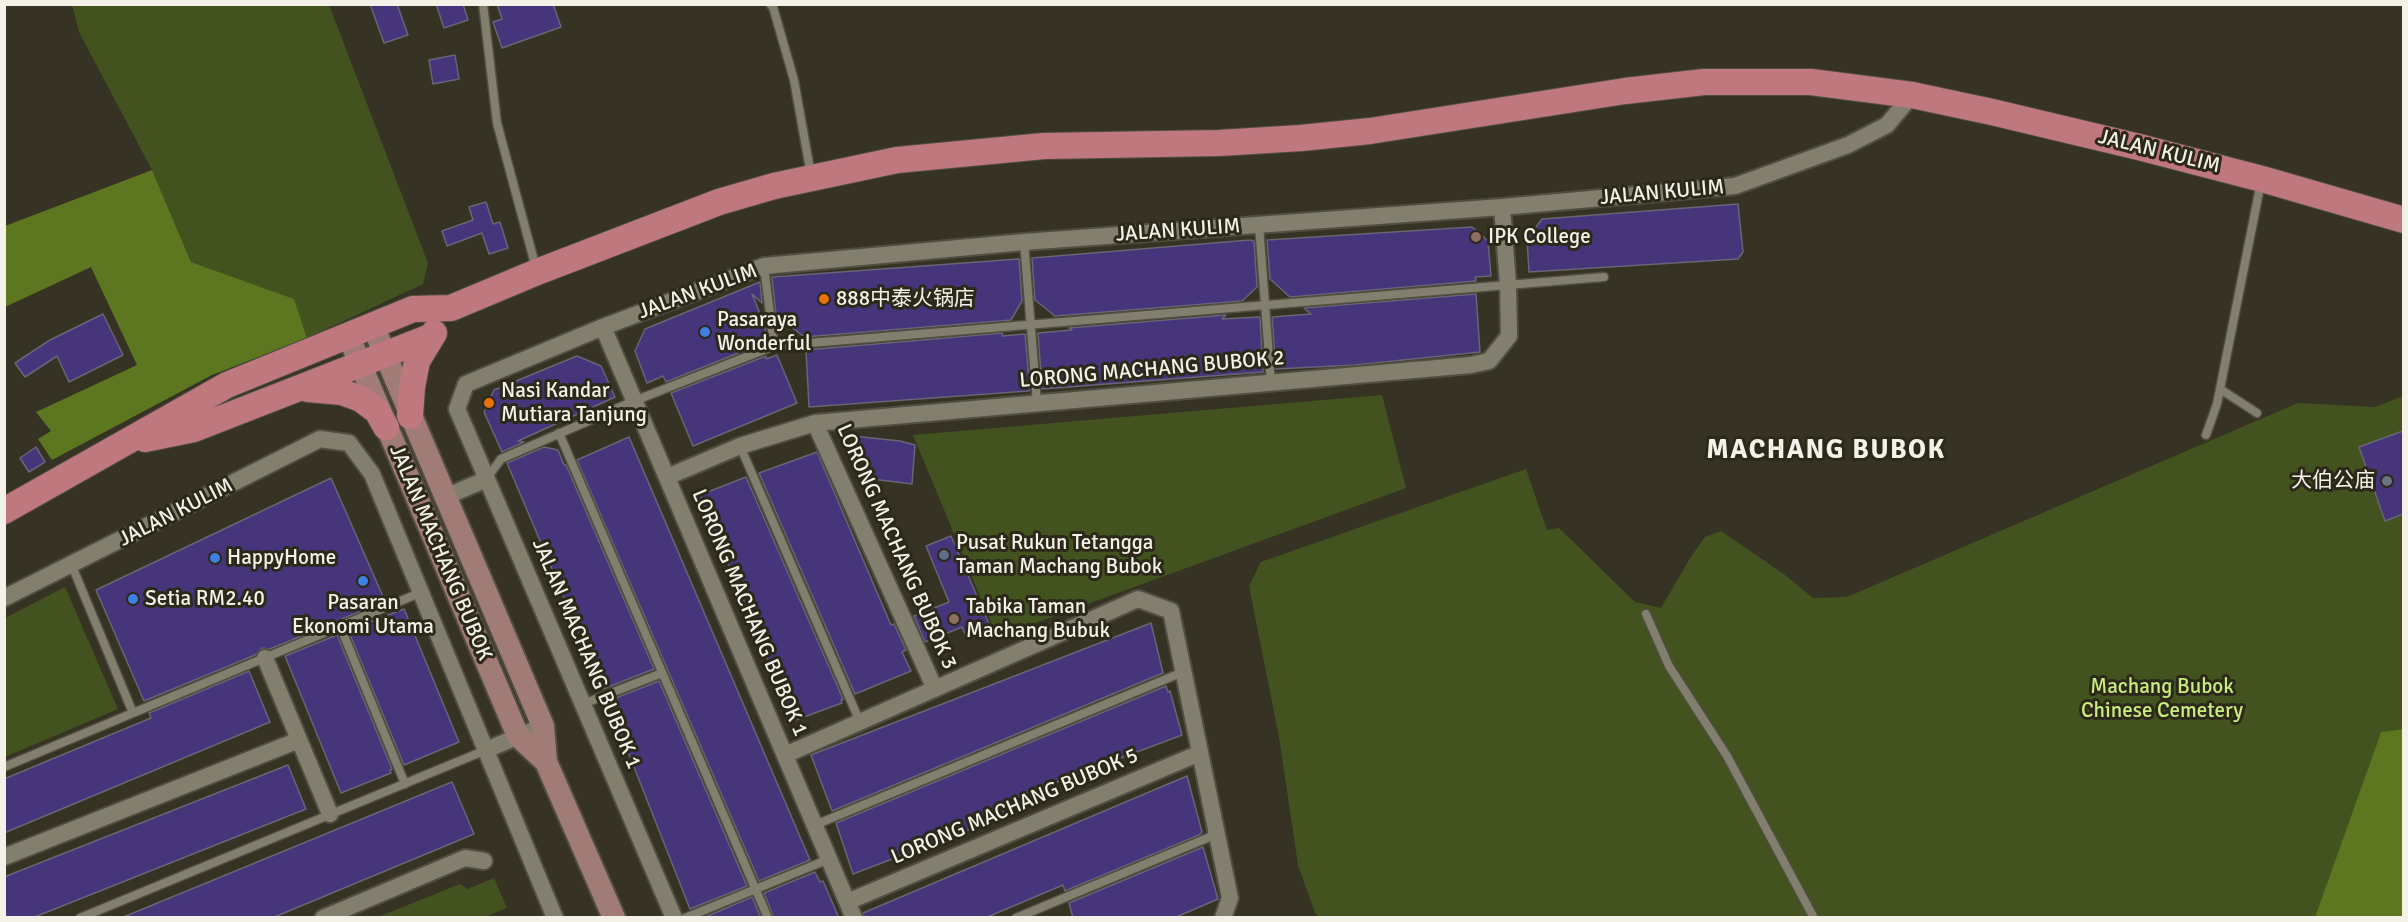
<!DOCTYPE html>
<html>
<head>
<meta charset="utf-8">
<style>
  body { margin:0 }
  #map { position:relative; width:2408px; height:922px; overflow:hidden; background:#373324; font-family:Signika,sans-serif }
  canvas { display:block }
  .frame { position:absolute; inset:0; border:6px solid #f4f1e8; pointer-events:none }
</style>
</head>
<body>
<div id="map">
<canvas width="2408" height="922"></canvas>
<div class="frame"></div>
</div>
<script>
const c = document.querySelector('canvas').getContext('2d');
c.lineJoin = 'round';
function paint(path, color) { c.fillStyle = color; c.fill(path, 'evenodd'); }
const shape = rows => new Path2D(rows.map(r => 'M' + r).join(''));
function strokePath(path, color, width, dash) { c.strokeStyle = color; c.lineWidth = width; c.lineCap = dash ? 'butt' : 'round'; c.setLineDash(dash || []); c.stroke(path); }
function label(font, color, halo, rows, align = 'center') {
  c.font = font + ' Signika,"Noto Sans SC",sans-serif'; c.lineWidth = 6; c.setLineDash([]); c.textBaseline = 'middle'; c.strokeStyle = halo; c.fillStyle = color; for (const [text, x, y, turn = 0] of rows) {
    c.save(); c.translate(x, y); c.rotate((+turn || 0) * Math.PI / 180); c.textAlign = isNaN(turn) ? turn : align; if (halo) c.strokeText(text, 0, 0); c.fillText(text, 0, 0); c.restore();
  }
}
const green = shape([
  [72,5,329,5,428,263,423,284,307,338,293,299,191,262,152,170,79,32],
  [1382,395,1406,488,997,637,913,435],
  [2403,396,2403,431,2359,447,2385,521,2403,514,2403,729,2381,732,2315,917,1319,917,1315,913,1298,865,1279,737,1249,586,1261,562,1526,469,1547,530,1559,528,1635,602,1661,608,1692,555,1705,537,1721,531,1785,575,1813,598,1847,597,2298,403,2375,407],
  [65,587,118,709,5,757,5,618],
  [494,878,507,908,485,917,378,917,460,884,468,889]
]);
const forest = shape([
  [152,170,191,262,294,299,307,338,212,375,52,460,38,439,51,431,36,412,137,365,91,267,5,307,5,226],
  [2403,729,2403,917,2315,917,2381,732]
]);
const building = shape([
  [370,4,397,4,408,35,384,43,370,4],
  [436,4,463,4,468,20,444,28,436,4],
  [497,4,553,4,561,27,502,48,493,22,502,19,497,4],
  [455,55,459,79,433,84,429,60,455,55],
  [486,202,493,224,500,222,508,248,489,254,482,233,447,246,442,231,473,220,469,207,486,202],
  [1738,204,1743,252,1738,259,1529,272,1527,239,1542,219,1738,204],
  [1472,227,1488,241,1491,276,1475,277,1476,281,1290,297,1270,279,1267,240,1472,227],
  [1250,240,1254,241,1257,287,1242,301,1055,316,1035,300,1032,258,1250,240],
  [1019,259,1022,301,1011,320,804,337,776,314,772,277,1019,259],
  [760,282,762,303,752,294,765,326,766,342,666,382,663,376,647,383,635,351,645,329,760,282],
  [1476,294,1480,352,1355,365,1276,369,1272,317,1311,314,1304,308,1476,294],
  [103,314,123,355,69,382,57,356,25,377,15,363,50,340,103,314],
  [1226,315,1222,319,1260,317,1263,372,1042,389,1038,333,1072,330,1069,328,1226,315],
  [1003,333,1002,336,1025,334,1030,390,1028,391,809,407,806,350,1003,333],
  [777,355,797,403,693,446,671,393,766,356,766,359,777,355],
  [577,356,601,366,615,397,518,441,524,442,502,452,484,412,494,390,577,356],
  [2403,431,2403,514,2385,521,2359,447,2403,431],
  [853,436,900,441,915,445,912,484,872,479,870,462,850,460,853,436],
  [629,437,810,860,759,881,577,460,629,437],
  [36,447,45,462,29,472,20,458,36,447],
  [544,447,558,450,564,465,566,465,654,669,603,689,507,463,544,447],
  [817,452,891,625,894,624,906,650,902,652,911,671,855,694,759,473,817,452],
  [746,477,843,699,841,700,842,703,793,721,700,495,746,477],
  [331,478,385,601,270,649,262,648,255,655,144,701,96,590,331,478],
  [951,536,989,624,965,634,962,627,925,642,914,616,949,602,926,546,951,536],
  [404,609,459,742,404,765,348,630,404,609],
  [1151,623,1163,673,832,811,811,755,1151,623],
  [337,635,392,769,390,770,391,773,341,793,285,656,337,635],
  [249,671,270,722,4,833,4,779,151,718,149,713,249,671],
  [659,681,747,886,690,909,608,701,659,681],
  [1166,686,1168,692,1170,691,1182,735,1001,803,1005,816,853,874,836,823,1166,686],
  [288,765,306,809,32,918,4,918,4,877,288,765],
  [1187,776,1202,832,1199,835,1065,891,1063,885,985,918,864,918,863,913,1187,776],
  [452,782,474,834,272,918,121,918,452,782],
  [1203,847,1218,899,1174,918,1073,918,1069,903,1203,847],
  [815,872,820,882,823,881,839,918,774,918,764,893,815,872],
  [752,897,761,918,703,918,752,897]
]);
const lane = shape([
  [483,4,497,123,536,268],
  [770,4,773,7,794,80,811,175],
  [1259,225,1271,383],
  [1024,242,1037,403],
  [764,266,774,346],
  [2220,389,2257,413],
  [559,433,768,918],
  [2206,435,2217,404,2261,182],
  [740,446,860,722],
  [487,478,501,459,634,401,774,346,1604,277],
  [72,566,133,713],
  [1646,614,1669,666,1727,756,1814,918],
  [340,626,405,784],
  [583,704,662,673],
  [4,767,422,592],
  [815,825,1183,672],
  [80,918,486,750],
  [685,918,829,859],
  [1016,918,1217,834]
]);
const street = shape([
  [603,327,854,918],
  [815,423,935,689],
  [667,477,740,446,815,423,1471,365,1489,361,1509,336,1508,285,1502,207],
  [445,497,487,479],
  [4,598,320,439,349,443,372,474,555,918],
  [265,658,330,814],
  [486,750,543,726],
  [785,755,1138,599,1171,611,1230,898,1223,918],
  [4,857,299,740],
  [847,902,1200,753],
  [323,918,465,858,484,861],
  [674,918,457,409,466,384,603,327,764,266,1024,242,1502,207,1735,186,1848,145,1887,125,1912,95]
]);
const secondary = shape([
  [373,326,543,726,546,762,614,918],
  [348,335,518,736,546,762]
]);
const primary = shape([
  [308,389,342,392,361,399,377,411,386,427],
  [410,416,412,387,417,361,434,333],
  [145,439,194,429,430,337],
  [4,511,227,385,413,309,451,308,537,272,719,202,774,186,897,160,1044,146,1219,143,1301,138,1370,131,1625,91,1704,82,1811,82,1912,95,1992,112,2139,147,2262,179,2404,220]
]);
const markers = [
  [1476,237,6,"#8d6e63"],
  [824,299,6,"#e8710a"],
  [705,332,6,"#3f7fe0"],
  [489,403,6,"#e8710a"],
  [2387,481,6,"#6b7280"],
  [944,555,6,"#5c6f8a"],
  [215,558,6,"#3f7fe0"],
  [363,581,6,"#3f7fe0"],
  [133,599,6,"#3f7fe0"],
  [954,619,6,"#8d6e63"]
];
const streetNames = [
  ["JALAN KULIM",2159,152,14],
  ["JALAN KULIM",1662,193,-5],
  ["JALAN KULIM",1178,231,-4],
  ["JALAN KULIM",698,292,-20],
  ["LORONG MACHANG BUBOK 2",1152,370,-5],
  ["JALAN KULIM",176,513,-27],
  ["LORONG MACHANG BUBOK 3",896,547,66],
  ["JALAN MACHANG BUBOK",440,553,67],
  ["LORONG MACHANG BUBOK 1",749,613,67],
  ["JALAN MACHANG BUBOK 1",586,654,67],
  ["LORONG MACHANG BUBOK 5",1015,807,-23]
];
const poiNames = [
  ["IPK College",1488,237],
  ["888中泰火锅店",836,299],
  ["Pasaraya",717,320],
  ["Wonderful",717,344],
  ["Nasi Kandar",501,391],
  ["Mutiara Tanjung",501,415],
  ["大伯公庙",2375,481,"right"],
  ["Pusat Rukun Tetangga",956,543],
  ["Taman Machang Bubok",956,567],
  ["HappyHome",227,558],
  ["Setia RM2.40",145,599],
  ["Pasaran",363,603,"center"],
  ["Ekonomi Utama",363,627,"center"],
  ["Tabika Taman",966,607],
  ["Machang Bubuk",966,631]
];
const parkNames = [
  ["Machang Bubok",2162,687],
  ["Chinese Cemetery",2162,711]
];
const districtNames = [
  ["MACHANG BUBOK",1826,451]
];
paint(green, '#43531f');
paint(forest, '#5d7620');
paint(building, '#46357b');
strokePath(building, '#676576', 1.5);
strokePath(lane, '#514e41', 11);
strokePath(street, '#514e41', 20);
strokePath(secondary, '#514e41', 26);
strokePath(primary, '#514e41', 28);
strokePath(lane, '#837f6e', 8);
strokePath(street, '#837f6e', 16);
strokePath(secondary, '#a17c77', 22);
strokePath(primary, '#c0787f', 26);
for (const [x, y, r, color] of markers) { const dot = new Path2D(); dot.arc(x, y, r, 0, 2 * Math.PI); c.fillStyle = color; c.fill(dot); strokePath(dot, '#2d291a', 2); }
label('21px', '#f4f1e8', '#2d291a', streetNames);
label('21px', '#f4f1e8', '#2d291a', poiNames, 'left');
label('21px', '#c8ed7d', '#2d291a', parkNames);
c.letterSpacing = '1.5px';
label('bold 27px', '#f4f1e8', '#2d291a', districtNames);
c.letterSpacing = '0px';
</script>
</body>
</html>
